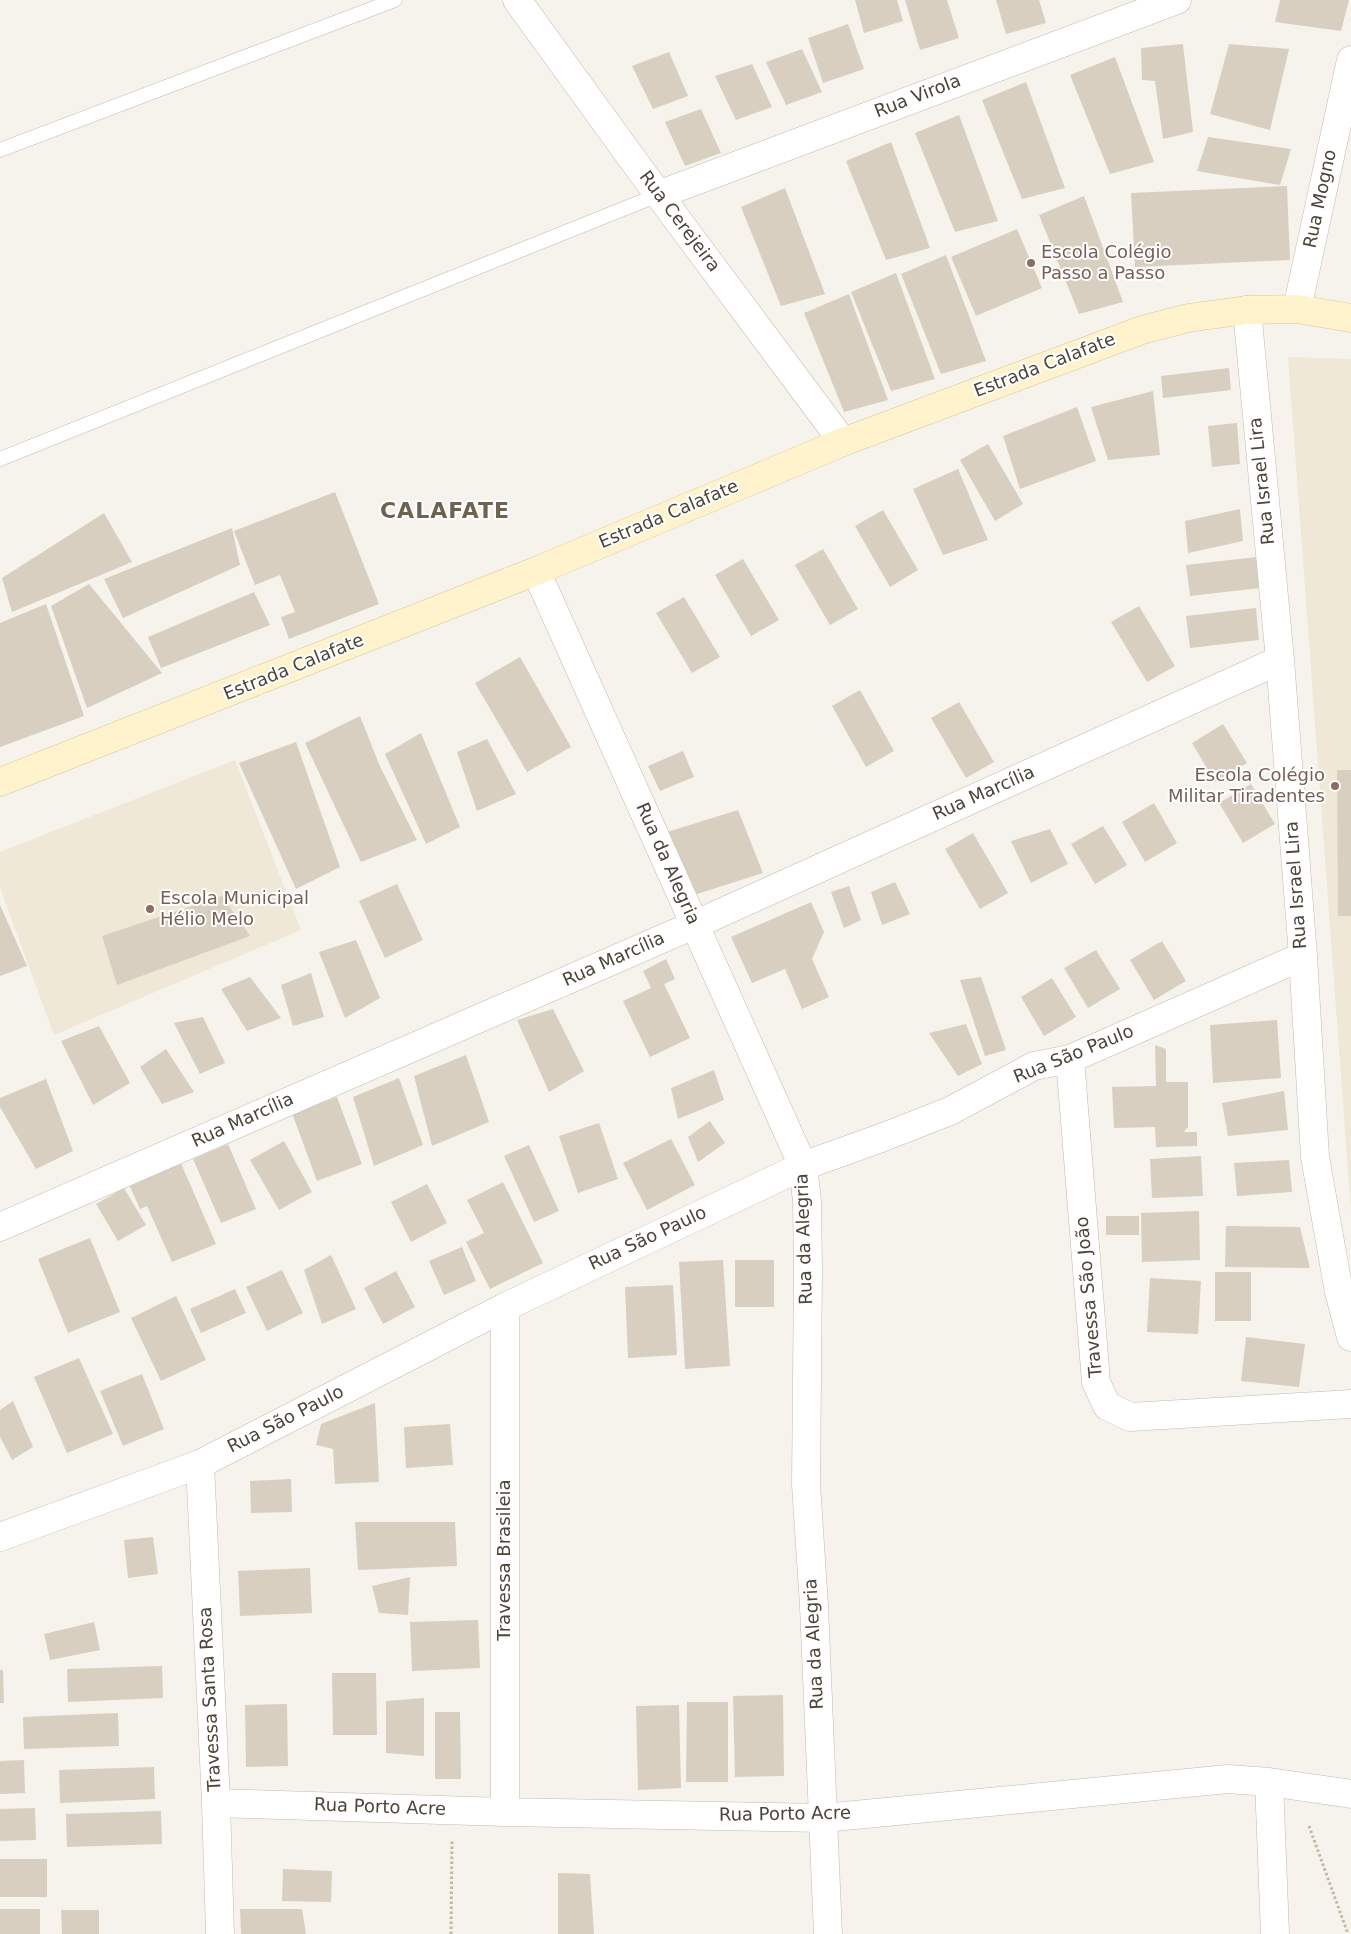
<!DOCTYPE html>
<html>
<head>
<meta charset="utf-8">
<style>
  body { margin:0 }
  canvas { display:block; background:#f6f3ec }
</style>
</head>
<body>
<canvas width="1351" height="1934"></canvas>
<script>
const c = document.querySelector('canvas').getContext('2d');
c.lineJoin = 'round';
function paint(path, color) { c.fillStyle = color; c.fill(path, 'evenodd'); }
const shape = rows => new Path2D(rows.map(r => 'M' + r).join(''));
function strokePath(path, color, width, dash) { c.strokeStyle = color; c.lineWidth = width; c.lineCap = dash ? 'butt' : 'round'; c.setLineDash(dash || []); c.stroke(path); }
function label(font, color, halo, rows, align = 'center') {
  c.font = font + ' "DejaVu Sans",sans-serif'; c.lineWidth = 4; c.setLineDash([]); c.textBaseline = 'middle'; c.strokeStyle = halo; c.fillStyle = color; for (const [text, x, y, turn = 0] of rows) {
    c.save(); c.translate(x, y); c.rotate((+turn || 0) * Math.PI / 180); c.textAlign = isNaN(turn) ? turn : align; if (halo) c.strokeText(text, 0, 0); c.fillText(text, 0, 0); c.restore();
  }
}
const education = shape([
  [1288,357,1351,359,1351,1212],
  [235,760,301,930,54,1035,0,888,0,852]
]);
const building = shape([
  [855,0,897,0,903,21,864,33],
  [905,0,947,0,959,38,920,50],
  [996,0,1039,0,1046,23,1006,34],
  [1280,0,1349,0,1341,31,1275,22],
  [848,24,864,69,823,83,808,38],
  [1183,44,1193,132,1163,139,1155,81,1142,80,1141,48],
  [1229,44,1289,49,1270,130,1210,114],
  [802,49,822,92,786,105,766,62],
  [669,52,688,96,653,109,632,66],
  [1115,57,1154,162,1110,174,1070,75],
  [752,64,772,107,736,120,715,76],
  [1026,82,1065,188,1022,199,982,100],
  [701,109,721,153,685,166,665,122],
  [959,115,998,221,955,232,915,133],
  [1208,137,1291,149,1280,185,1197,171],
  [891,142,930,248,886,260,846,161],
  [1287,186,1290,260,1135,267,1131,193],
  [785,188,825,294,781,306,741,207],
  [1084,196,1123,302,1079,314,1039,215],
  [1017,229,1042,288,976,316,951,257],
  [946,255,986,361,941,374,901,274],
  [896,273,935,379,891,391,851,292],
  [849,294,888,400,844,412,804,313],
  [1229,368,1231,390,1163,398,1161,376],
  [1153,391,1160,455,1108,460,1091,407],
  [1077,407,1096,461,1020,489,1003,436],
  [1237,423,1240,464,1212,467,1208,426],
  [988,444,1023,504,995,521,960,460],
  [958,469,988,540,943,555,913,489],
  [335,492,379,604,289,639,281,617,295,612,280,575,255,585,234,531],
  [1240,509,1243,541,1188,553,1185,521],
  [883,510,918,570,890,587,855,526],
  [104,513,132,562,12,612,2,578],
  [232,528,240,565,123,618,104,579],
  [823,549,858,609,830,625,795,565],
  [1256,557,1260,588,1190,596,1186,565],
  [743,559,779,620,751,636,715,575],
  [89,584,162,673,87,708,51,606],
  [254,592,270,625,161,668,148,637],
  [684,597,720,657,692,673,656,613],
  [46,604,84,716,0,747,0,623],
  [1139,606,1175,666,1147,682,1111,622],
  [1256,608,1259,640,1190,648,1186,616],
  [520,657,571,747,527,772,475,683],
  [860,690,894,751,866,767,832,706],
  [959,702,994,762,966,778,931,718],
  [360,716,379,764,417,840,361,862,305,743],
  [1223,724,1247,763,1215,782,1192,743],
  [421,733,460,827,426,844,385,754],
  [487,739,516,794,477,811,457,752],
  [296,742,340,867,296,889,239,763],
  [683,751,694,777,660,791,648,766],
  [1337,770,1351,770,1351,916,1338,916],
  [1251,784,1275,824,1243,843,1219,803],
  [1154,803,1177,843,1145,862,1122,822],
  [738,810,763,873,694,895,664,833],
  [1103,826,1127,865,1095,884,1071,844],
  [1050,829,1068,864,1031,883,1011,841],
  [973,833,1008,893,980,909,945,849],
  [895,882,910,914,882,925,871,892],
  [397,884,423,940,385,958,359,901],
  [849,886,861,920,844,928,831,892],
  [222,896,250,936,117,985,102,936],
  [811,902,824,932,812,959,829,997,802,1009,785,969,752,983,731,937],
  [0,905,27,966,0,976],
  [356,940,380,998,345,1018,319,952],
  [1162,941,1186,981,1154,1000,1130,960],
  [1096,950,1120,989,1088,1008,1064,968],
  [666,959,675,979,664,984,690,1038,650,1057,623,1001,651,988,643,971],
  [311,973,324,1017,293,1026,281,985],
  [250,977,281,1018,247,1031,221,989],
  [981,977,1006,1050,985,1056,960,980],
  [1052,978,1076,1017,1044,1036,1021,997],
  [553,1009,584,1071,549,1092,517,1020],
  [203,1017,225,1063,200,1074,174,1023],
  [1277,1020,1281,1078,1213,1083,1210,1025],
  [966,1024,982,1064,958,1076,929,1033],
  [99,1026,130,1083,93,1105,61,1041],
  [1155,1045,1166,1049,1166,1082,1188,1082,1188,1127,1184,1132,1197,1132,1197,1146,1156,1147,1155,1127,1114,1128,1112,1087,1156,1086],
  [166,1049,194,1092,162,1104,140,1067],
  [466,1055,489,1122,432,1146,414,1076],
  [714,1070,724,1100,678,1119,671,1088],
  [399,1078,423,1145,374,1166,353,1097],
  [46,1079,73,1151,36,1169,0,1107,0,1098],
  [1284,1091,1288,1130,1228,1136,1222,1103],
  [337,1097,362,1164,317,1181,292,1113],
  [710,1121,725,1143,698,1162,688,1137],
  [599,1123,618,1179,578,1193,559,1136],
  [671,1139,695,1185,647,1210,623,1163],
  [284,1141,312,1192,279,1210,250,1160],
  [228,1144,256,1209,221,1223,193,1159],
  [529,1145,559,1211,534,1222,504,1156],
  [1201,1156,1203,1196,1152,1198,1150,1159],
  [1289,1160,1292,1192,1237,1196,1234,1163],
  [180,1161,216,1244,172,1262,147,1206,140,1209,128,1182],
  [503,1182,543,1263,490,1289,466,1242,484,1233,467,1200],
  [427,1184,447,1223,411,1242,391,1202],
  [124,1188,146,1225,118,1241,96,1204],
  [1199,1211,1200,1260,1142,1262,1141,1213],
  [1106,1216,1139,1216,1139,1235,1106,1235],
  [1226,1226,1300,1227,1310,1268,1225,1267],
  [90,1238,120,1312,68,1333,38,1259],
  [462,1247,476,1281,444,1295,429,1261],
  [331,1255,356,1309,322,1324,304,1270],
  [723,1260,730,1366,685,1369,679,1262],
  [735,1260,774,1260,774,1307,735,1307],
  [282,1270,303,1313,267,1331,246,1287],
  [396,1271,415,1307,383,1324,364,1288],
  [1215,1272,1251,1272,1251,1321,1215,1321],
  [1150,1278,1201,1281,1198,1334,1147,1332],
  [673,1285,677,1355,628,1358,625,1287],
  [235,1289,246,1313,201,1333,190,1309],
  [176,1296,206,1360,161,1381,131,1318],
  [1246,1337,1305,1344,1299,1387,1241,1381],
  [79,1358,113,1434,67,1453,34,1377],
  [142,1374,164,1429,123,1446,100,1391],
  [13,1401,33,1447,12,1460,0,1437,0,1410],
  [375,1403,379,1482,335,1484,333,1449,316,1445,321,1424],
  [450,1424,453,1465,406,1468,404,1427],
  [291,1479,292,1512,251,1513,250,1481],
  [355,1522,455,1522,457,1566,358,1570],
  [153,1537,158,1574,128,1578,124,1540],
  [310,1568,312,1613,240,1616,238,1571],
  [410,1577,408,1615,379,1613,372,1586],
  [478,1620,480,1668,412,1671,410,1622],
  [94,1622,100,1650,50,1660,44,1634],
  [162,1666,163,1698,68,1702,67,1669],
  [0,1670,3,1670,4,1703,0,1703],
  [332,1673,376,1673,377,1735,333,1735],
  [783,1695,784,1776,735,1777,733,1696],
  [424,1698,424,1756,386,1753,386,1701],
  [687,1702,728,1702,728,1782,686,1782],
  [287,1704,288,1766,246,1767,245,1705],
  [679,1705,681,1788,638,1790,636,1706],
  [435,1712,460,1712,461,1779,435,1779],
  [118,1713,119,1746,24,1749,23,1717],
  [24,1760,25,1793,0,1794,0,1761],
  [154,1767,155,1799,60,1803,59,1770],
  [35,1808,36,1840,0,1841,0,1809],
  [161,1811,162,1844,67,1847,66,1814],
  [0,1859,47,1859,47,1897,0,1897],
  [283,1869,332,1871,331,1902,282,1901],
  [558,1873,590,1874,594,1934,558,1934],
  [0,1909,40,1909,40,1934,0,1934],
  [240,1909,302,1909,306,1934,241,1934],
  [61,1910,99,1910,99,1934,62,1934]
]);
const path = shape([
  [1309,1826,1348,1934],
  [451,1934,452,1840]
]);
const lane = shape([
  [0,150,395,0],
  [0,459,658,195]
]);
const street = shape([
  [517,0,641,171,843,442],
  [658,195,1177,0],
  [1297,309,1351,60],
  [1247,310,1280,660,1303,956,1315,1157,1339,1292,1351,1337],
  [536,571,803,1166,807,1201,808,1271,806,1484,814,1606,828,1934],
  [1070,1059,1096,1382,1107,1406,1130,1417,1351,1404],
  [0,1227,694,925,1280,660],
  [505,1307,505,1812],
  [200,1464,216,1803,220,1934],
  [0,1537,200,1464,505,1307,803,1166,881,1138,950,1111,1034,1066,1070,1059,1303,956],
  [1269,1782,1275,1934],
  [216,1803,505,1812,824,1818,1228,1779,1269,1782,1351,1794]
]);
const secondary = shape([
  [0,782,536,571,843,442,1142,330,1188,318,1247,310,1297,309,1351,318]
]);
const markers = [
  [1031,263,5,"#8d6e63"],
  [1335,786,5,"#8d6e63"],
  [150,909,5,"#8d6e63"]
];
const streetNames = [
  ["Rua Virola",918,97,-21],
  ["Rua Mogno",1321,199,-78],
  ["Rua Cerejeira",679,222,53],
  ["Estrada Calafate",1045,366,-21],
  ["Rua Israel Lira",1263,481,-96],
  ["Estrada Calafate",669,515,-23],
  ["Estrada Calafate",294,668,-22],
  ["Rua Marcília",984,794,-24],
  ["Rua da Alegria",667,864,66],
  ["Rua Israel Lira",1297,885,-94],
  ["Rua Marcília",614,960,-24],
  ["Rua São Paulo",1074,1055,-22],
  ["Rua Marcília",243,1121,-24],
  ["Rua São Paulo",648,1239,-25],
  ["Rua da Alegria",805,1239,-92],
  ["Travessa São João",1090,1297,-95],
  ["Rua São Paulo",286,1420,-27],
  ["Travessa Brasileia",505,1560,-90],
  ["Rua da Alegria",815,1644,-93],
  ["Travessa Santa Rosa",211,1699,-93],
  ["Rua Porto Acre",380,1808,2],
  ["Rua Porto Acre",785,1815,-1]
];
const educationNames = [
  ["Escola Colégio",1041,253],
  ["Passo a Passo",1041,274],
  ["Escola Colégio",1325,776,"right"],
  ["Militar Tiradentes",1325,797,"right"],
  ["Escola Municipal",160,899],
  ["Hélio Melo",160,920]
];
const districtNames = [
  ["CALAFATE",445,512]
];
paint(education, '#efe8d6');
paint(building, '#d8cfc1');
strokePath(lane, '#c2bbae', 15);
strokePath(street, '#c2bbae', 29);
strokePath(secondary, '#d6c79b', 29);
strokePath(path, '#c4b79f', 3, [2.5, 2.5]);
strokePath(lane, '#fff', 14);
strokePath(street, '#fff', 28);
strokePath(secondary, '#fff3cd', 28);
for (const [x, y, r, color] of markers) { const dot = new Path2D(); dot.arc(x, y, r, 0, 2 * Math.PI); c.fillStyle = color; c.fill(dot); strokePath(dot, '#fff', 2); }
label('18px', '#4b4439', '#fff', streetNames);
label('18px', '#785e54', '#fff', educationNames, 'left');
c.letterSpacing = '1px';
label('bold 22px', '#6e6250', '#fff', districtNames);
c.letterSpacing = '0px';
</script>
</body>
</html>
